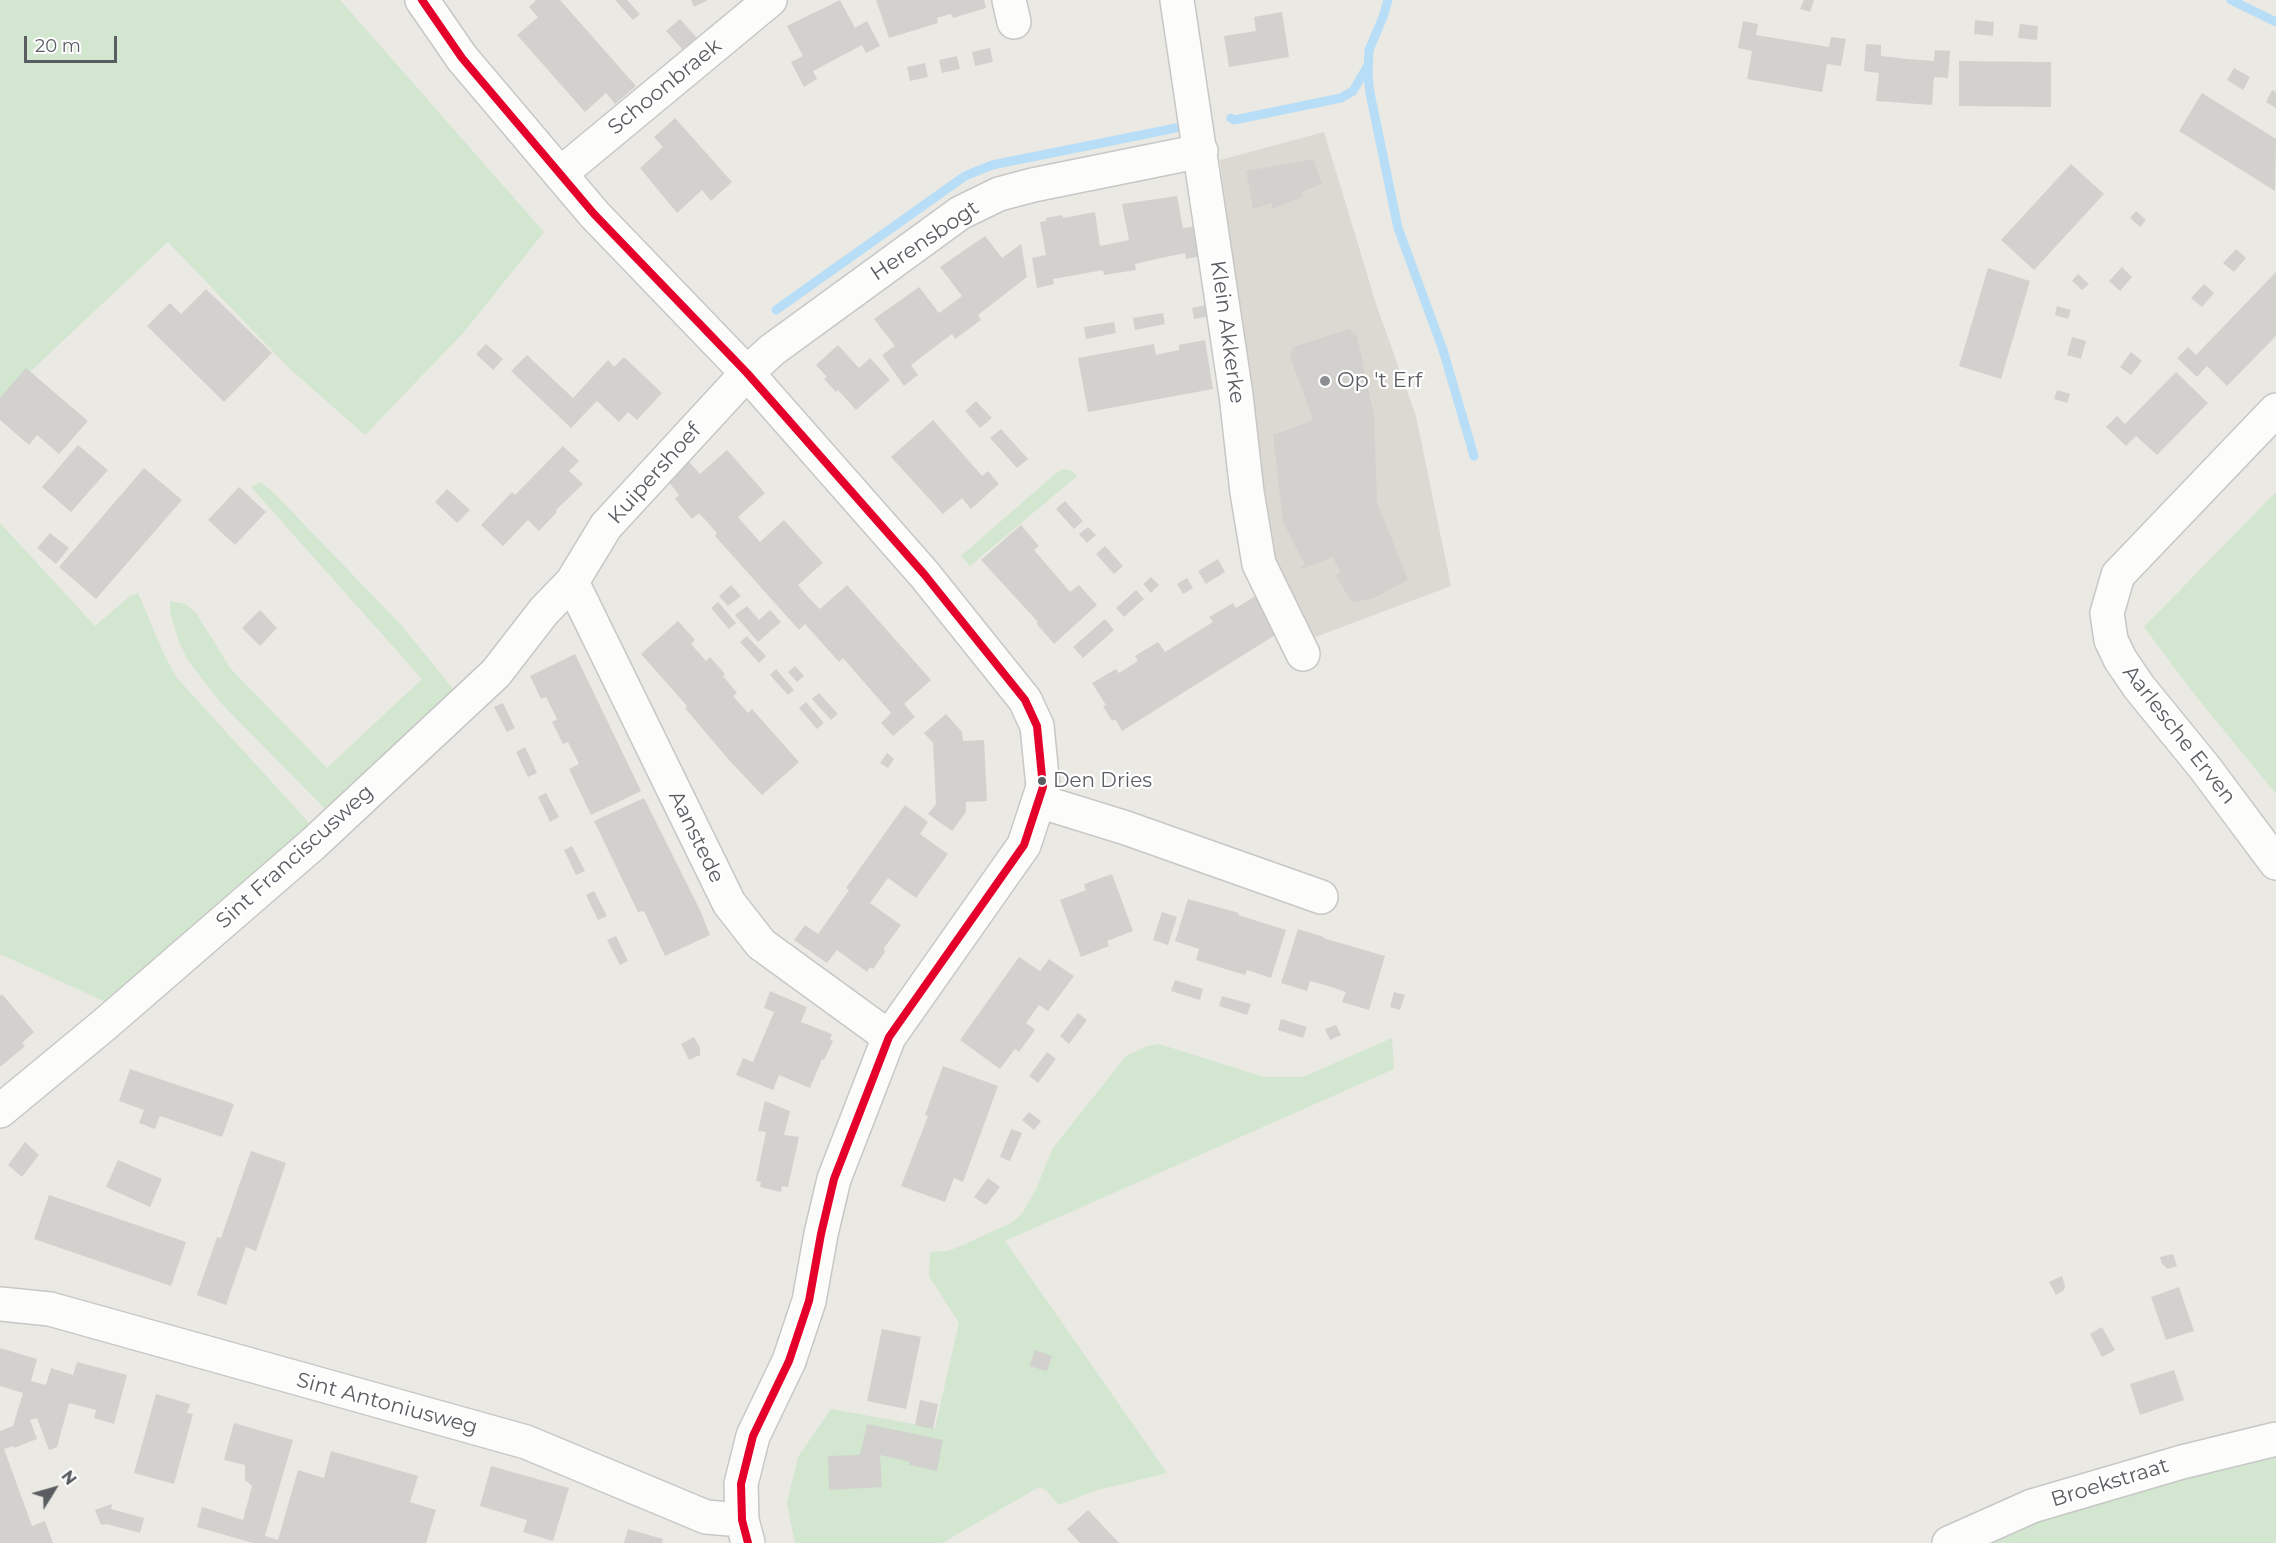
<!DOCTYPE html>
<html>
<head>
<meta charset="utf-8">
<style>
  body { margin:0 }
  #map { position:relative; width:2276px; height:1543px; overflow:hidden; background:#eae9e4; font-family:Montserrat,sans-serif }
  canvas { display:block }
  .north { position:absolute; left:24px; top:1459px; width:60px; height:60px; -webkit-text-stroke:4px #fff; paint-order:stroke; rotate:53deg; font-size:16px; font-weight:700; line-height:24px; text-align:center; color:#5a5e62 }
  .north::after { content:''; display:block; margin:auto; width:21px; height:27px; background:#5a5e62; clip-path:polygon(50% 0,100% 100%,50% 72%,0 100%) }
  .scale { position:absolute; left:24px; top:36px; width:93px; height:27px; box-sizing:border-box; border:3px solid #5a5e62; border-top:0; padding-left:8px; font-size:18px; line-height:21px; white-space:nowrap; color:#5a5e62; -webkit-text-stroke:4px #fff; paint-order:stroke }
</style>
</head>
<body>
<div id="map">
<canvas width="2276" height="1543"></canvas>
<div class="north">N</div>
<div class="scale">20 m</div>
</div>
<script>
const c = document.querySelector('canvas').getContext('2d');
c.lineJoin = 'round';
function paint(path, color) { c.fillStyle = color; c.fill(path, 'evenodd'); }
const shape = rows => new Path2D(rows.map(r => 'M' + r).join(''));
function strokePath(path, color, width, dash) { c.strokeStyle = color; c.lineWidth = width; c.lineCap = dash ? 'butt' : 'round'; c.setLineDash(dash || []); c.stroke(path); }
function label(font, color, halo, rows, align = 'center') {
  c.font = font + ' Montserrat,sans-serif'; c.lineWidth = 4.5; c.setLineDash([]); c.textBaseline = 'middle'; c.strokeStyle = halo; c.fillStyle = color; for (const [text, x, y, turn = 0] of rows) {
    c.save(); c.translate(x, y); c.rotate((+turn || 0) * Math.PI / 180); c.textAlign = isNaN(turn) ? turn : align; if (halo) c.strokeText(text, 0, 0); c.fillText(text, 0, 0); c.restore();
  }
}
const education = shape([
  [1324,132,1377,307,1416,416,1451,586,1310,639,1277,562,1260,488,1220,160]
]);
const green = shape([
  [0,0,340,0,544,232,464,332,365,435,289,368,168,242,0,400],
  [1063,469,1072,471,1077,476,970,566,961,556,1056,473],
  [260,482,272,491,402,626,454,690,326,810,221,703,187,659,178,639,170,612,170,601,185,604,196,613,231,669,327,768,422,679,251,487],
  [2276,492,2276,794,2191,690,2144,627],
  [0,523,95,626,130,596,138,593,163,652,176,677,310,824,106,1002,0,954],
  [1392,1038,1394,1069,1005,1241,1167,1473,1094,1491,1059,1505,1047,1491,1039,1487,942,1543,795,1543,787,1503,798,1457,831,1409,935,1428,959,1323,929,1276,930,1252,948,1251,963,1245,1011,1223,1022,1214,1036,1189,1053,1148,1126,1056,1148,1046,1159,1044,1264,1077,1303,1077],
  [2276,1448,2276,1543,1967,1543]
]);
const stream = shape([
  [1388,0,1383,17,1369,50,1368,75,1370,93,1398,228,1443,350,1474,456],
  [2231,0,2276,22],
  [1231,118,1234,120,1341,98,1353,91,1367,67],
  [776,310,965,176,992,165,1176,128]
]);
const building = shape([
  [536,0,560,0,636,86,615,104,606,93,585,112,517,35,538,17,529,7],
  [615,0,627,0,640,14,633,20],
  [691,0,708,0,694,7],
  [840,0,855,28,867,21,880,46,866,53,862,45,813,71,817,79,804,87,791,62,803,56,787,26],
  [876,0,984,0,986,8,953,18,951,14,937,18,938,23,889,38],
  [1804,0,1814,0,1810,12,1800,9],
  [1282,12,1289,57,1229,67,1224,36,1256,31,1254,17],
  [680,19,697,38,683,50,666,31],
  [1975,20,1994,22,1993,36,1974,34],
  [1743,21,1758,24,1756,35,1829,47,1831,37,1846,39,1841,66,1827,64,1822,92,1747,79,1752,51,1738,48],
  [2020,24,2038,26,2037,40,2018,38],
  [1866,44,1881,45,1881,56,1907,59,1934,61,1935,50,1950,51,1948,78,1934,77,1932,105,1876,101,1879,73,1864,71],
  [990,48,993,62,975,66,972,52],
  [957,56,960,69,942,73,939,60],
  [1959,61,2051,62,2051,107,1959,106],
  [925,63,928,77,910,81,907,67],
  [2234,68,2250,77,2243,90,2227,80],
  [2272,90,2276,92,2276,108,2266,102],
  [2202,93,2276,139,2275,191,2179,131],
  [675,118,732,182,711,201,702,190,677,213,640,168,663,147,654,137],
  [1313,159,1322,184,1301,192,1303,197,1272,209,1272,203,1253,209,1246,171],
  [2071,164,2104,194,2034,270,2001,240],
  [1177,196,1183,228,1198,226,1202,256,1186,259,1185,253,1161,258,1135,264,1136,270,1104,275,1103,270,1053,279,1054,284,1037,288,1032,258,1046,255,1040,222,1046,221,1046,218,1062,215,1063,218,1095,212,1100,246,1129,240,1122,204],
  [2136,211,2146,220,2140,227,2130,218],
  [985,236,1002,258,1021,244,1027,277,978,315,981,320,955,339,952,334,911,365,918,375,904,386,882,355,895,346,874,319,919,287,939,313,962,296,940,267],
  [2236,249,2246,258,2234,272,2223,263],
  [2122,267,2132,277,2120,291,2109,281],
  [1988,268,2030,281,2001,379,1959,366],
  [2276,272,2276,336,2227,386,2207,366,2197,377,2177,358,2188,347,2196,355],
  [2078,274,2089,284,2082,290,2072,281],
  [2204,284,2214,293,2202,307,2191,298],
  [206,289,272,353,224,402,147,326,170,303,181,314],
  [1207,305,1209,316,1194,319,1192,308],
  [2057,306,2071,310,2068,319,2055,315],
  [1163,313,1165,324,1135,330,1133,318],
  [1114,322,1116,333,1086,339,1084,327],
  [1349,329,1357,336,1374,416,1377,502,1408,580,1374,598,1352,602,1336,576,1340,572,1333,557,1302,569,1301,566,1305,565,1283,522,1273,435,1313,420,1290,356,1293,347],
  [2072,337,2086,341,2081,359,2067,355],
  [1205,340,1213,389,1088,412,1078,358,1154,344,1156,355,1179,350,1179,345],
  [486,344,503,359,493,370,476,354],
  [838,345,859,368,870,358,890,380,856,410,838,390,836,392,824,379,827,377,816,365],
  [2131,352,2142,361,2131,375,2120,367],
  [527,355,573,398,608,360,614,367,624,357,662,393,637,420,628,412,619,422,597,401,571,428,511,371],
  [26,368,88,421,59,454,37,435,29,445,0,420,0,398],
  [2176,372,2208,403,2157,455,2136,436,2126,446,2106,427,2117,416,2125,424],
  [2057,390,2070,394,2067,403,2054,399],
  [976,401,992,418,980,428,965,411],
  [933,420,982,476,988,471,999,484,971,509,962,498,943,514,891,457],
  [1001,429,1028,459,1017,468,990,438],
  [78,445,108,470,71,512,42,487],
  [563,446,579,461,569,471,583,484,556,510,557,512,539,531,528,520,503,546,481,525,512,492,515,495],
  [727,450,765,493,738,517,760,542,784,520,823,563,798,585,808,597,820,609,847,585,931,680,904,704,915,717,893,736,881,723,891,713,843,658,839,662,805,624,799,630,715,536,717,533,699,513,692,519,675,499,679,495,668,481,689,462,700,474],
  [144,468,182,500,96,599,59,567],
  [239,487,266,512,235,545,208,520],
  [447,489,470,510,457,523,435,502],
  [1065,501,1083,521,1074,529,1056,509],
  [1021,525,1039,546,1034,550,1070,592,1079,585,1097,605,1054,644,1036,623,1038,622,981,560],
  [1088,527,1096,535,1087,543,1079,534],
  [50,533,69,548,56,564,37,548],
  [1105,546,1123,566,1114,574,1096,554],
  [1218,559,1225,572,1206,584,1198,571],
  [1151,577,1159,585,1151,593,1143,584],
  [1187,578,1193,588,1183,594,1177,584],
  [731,585,741,596,728,606,719,596],
  [1136,590,1144,599,1124,617,1116,608],
  [1257,595,1280,632,1122,731,1115,719,1112,721,1103,706,1106,705,1092,683,1116,669,1119,673,1138,661,1135,656,1158,642,1165,652,1213,622,1209,617,1233,603,1236,608],
  [718,602,736,623,729,629,711,608],
  [747,606,759,620,770,610,781,622,758,642,735,615],
  [260,610,277,628,260,646,242,628],
  [1105,619,1114,630,1083,658,1073,647],
  [678,621,695,640,691,644,706,661,710,657,725,674,723,676,737,693,733,696,748,713,752,709,799,762,762,795,728,759,685,708,687,706,641,654],
  [747,636,766,656,759,663,740,642],
  [575,654,641,791,591,815,569,769,579,764,568,742,563,744,552,722,557,719,546,697,541,699,530,676],
  [795,666,804,676,797,682,788,672],
  [776,669,794,690,788,695,770,675],
  [819,693,838,714,831,720,812,699],
  [806,702,824,723,817,729,799,708],
  [503,703,515,728,507,732,494,707],
  [946,714,962,732,963,741,984,740,987,801,966,802,966,812,952,831,928,814,936,804,933,743,924,733],
  [525,747,537,773,528,777,516,752],
  [887,753,894,759,888,768,880,763],
  [546,793,559,817,550,822,538,797],
  [644,798,700,910,710,935,665,956,644,911,638,912,594,821],
  [905,805,928,822,920,834,948,854,916,898,888,878,870,903,901,925,884,948,885,952,873,969,870,967,867,972,837,950,827,963,794,940,805,925,818,934,849,890,846,888],
  [572,846,585,871,576,875,564,850],
  [1112,874,1133,931,1107,941,1109,946,1081,957,1060,900,1086,890,1084,884],
  [594,891,607,916,598,920,586,895],
  [1188,899,1239,913,1238,915,1286,930,1271,978,1247,970,1245,975,1196,960,1199,949,1175,941],
  [1162,912,1177,917,1168,945,1153,940],
  [1298,929,1324,937,1323,938,1385,956,1369,1010,1342,1002,1346,992,1328,986,1310,981,1307,991,1281,983],
  [616,936,628,961,620,965,607,940],
  [1019,957,1040,971,1049,959,1074,976,1048,1011,1039,1005,1026,1023,1035,1030,1019,1052,1015,1049,1000,1069,960,1040],
  [1175,980,1203,989,1200,1000,1171,991],
  [770,991,807,1007,801,1022,832,1034,830,1039,833,1041,824,1060,822,1059,810,1088,779,1075,773,1090,736,1075,743,1058,753,1062,763,1038,774,1012,764,1008],
  [1394,992,1405,995,1400,1010,1390,1007],
  [2,994,34,1032,22,1043,25,1046,0,1067,0,996],
  [1222,996,1251,1004,1247,1015,1219,1006],
  [1078,1013,1087,1020,1069,1044,1060,1036],
  [1281,1019,1307,1027,1303,1038,1278,1030],
  [1336,1025,1341,1035,1330,1040,1325,1029],
  [694,1037,700,1048,700,1055,689,1060,681,1044],
  [1047,1052,1056,1059,1038,1083,1029,1076],
  [943,1066,998,1086,963,1182,954,1178,945,1202,901,1186,928,1116,925,1115],
  [130,1069,234,1104,222,1137,160,1116,155,1129,139,1123,144,1110,119,1101],
  [765,1101,790,1111,784,1135,799,1137,788,1187,782,1186,781,1192,760,1187,761,1182,756,1181,766,1132,758,1131],
  [1029,1112,1041,1121,1034,1130,1022,1120],
  [1011,1129,1022,1133,1010,1161,1000,1157],
  [25,1142,39,1155,22,1177,8,1165],
  [251,1151,286,1163,256,1251,246,1247,226,1305,197,1295,217,1237,221,1238],
  [118,1160,162,1179,150,1207,106,1187],
  [988,1178,1000,1187,986,1205,974,1197],
  [49,1195,186,1242,171,1286,34,1239],
  [2173,1254,2177,1266,2168,1269,2162,1264,2160,1257],
  [2062,1276,2065,1286,2064,1290,2056,1295,2049,1282],
  [2179,1287,2194,1331,2166,1340,2151,1297],
  [2102,1327,2115,1350,2102,1357,2090,1334],
  [882,1329,921,1337,906,1409,867,1401],
  [0,1348,37,1359,31,1381,46,1385,51,1368,73,1375,77,1362,127,1375,114,1424,94,1418,96,1410,69,1403,57,1447,49,1450,37,1418,30,1420,37,1439,14,1448,13,1446,4,1449,32,1526,45,1521,53,1543,0,1543,0,1431,13,1426,23,1393,0,1386],
  [1035,1350,1052,1356,1047,1371,1029,1366],
  [2174,1370,2184,1400,2140,1415,2130,1384],
  [156,1394,190,1404,187,1413,193,1414,174,1484,134,1473],
  [920,1400,938,1404,933,1429,915,1425],
  [234,1423,293,1440,265,1536,278,1540,298,1470,324,1478,331,1451,418,1476,410,1502,436,1510,426,1543,253,1543,197,1527,202,1507,243,1520,252,1486,245,1480,245,1465,224,1460],
  [867,1424,943,1440,937,1471,909,1465,910,1462,880,1455,882,1487,829,1490,828,1456,860,1455],
  [491,1466,569,1488,553,1541,523,1532,527,1520,480,1506],
  [112,1504,111,1509,144,1518,140,1533,107,1524,101,1525,95,1510],
  [1088,1510,1119,1543,1080,1543,1067,1529],
  [628,1529,663,1539,662,1543,624,1543]
]);
const minor = shape([
  [422,0,462,58,594,214,747,373,924,574,1025,700,1037,726,1043,787,1024,845,889,1037,834,1179,821,1234,809,1301,789,1361,753,1436,741,1484,742,1520,748,1543],
  [1009,0,1014,22],
  [1177,0,1236,395,1247,492,1259,564,1303,654],
  [560,174,770,0],
  [2276,410,2118,575,2107,613,2111,640,2120,659,2139,687,2205,768,2276,863],
  [572,582,729,903,761,944,889,1037],
  [1039,801,1126,828,1321,897],
  [0,1111,104,1025,313,844,496,673,544,611,572,582,606,526,747,373,772,350,960,213,999,194,1033,185,1201,151],
  [0,1304,50,1309,526,1442,706,1517,742,1520],
  [1949,1543,2032,1506,2182,1462,2276,1439]
]);
const bus1 = shape([
  [422,0,462,58,594,214,747,373,924,574,1025,700,1037,726,1043,787,1024,845,889,1037,834,1179,821,1234,809,1301,789,1361,753,1436,741,1484,742,1520,748,1543]
]);
const markers = [
  [1325,381,6,"#8c8f90"],
  [1042,781,5,"#5a5e62"]
];
const busNames = [
  ["Den Dries",1053,781]
];
const streetNames = [
  ["Schoonbraek",665,87,-39],
  ["Herensbogt",925,241,-34],
  ["Klein Akkerke",1227,332,82],
  ["Kuipershoef",655,474,-48],
  ["Aarlesche Erven",2179,735,52],
  ["Aanstede",696,837,64],
  ["Sint Franciscusweg",295,857,-42],
  ["Sint Antoniusweg",387,1404,15],
  ["Broekstraat",2110,1483,-17]
];
const poiNames = [
  ["Op 't Erf",1337,381]
];
paint(education, '#dcd9d3');
paint(green, '#d3e6cf');
strokePath(stream, '#b7def6', 9);
paint(building, '#d2d1ce');
strokePath(minor, '#c7c7c6', 36);
strokePath(minor, '#fcfcfb', 33);
strokePath(bus1, '#e4002b', 8);
for (const [x, y, r, color] of markers) { const dot = new Path2D(); dot.arc(x, y, r, 0, 2 * Math.PI); c.fillStyle = color; c.fill(dot); strokePath(dot, '#fff', 2); }
label('20px', '#5a5e62', '#fff', busNames, 'left');
label('21px', '#5a5e62', '#fff', streetNames);
label('21px', '#5a5e62', '#fff', poiNames, 'left');
</script>
</body>
</html>
